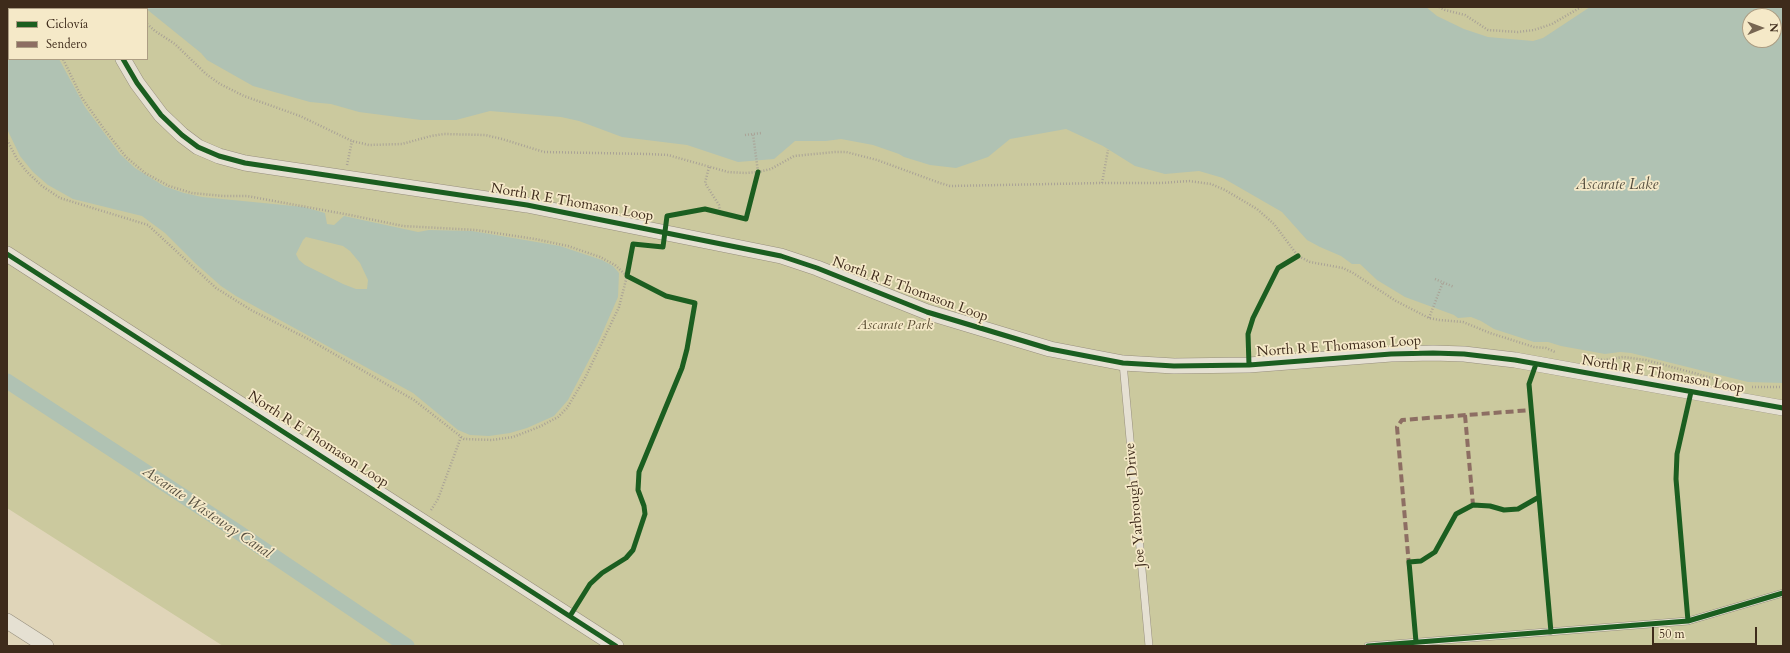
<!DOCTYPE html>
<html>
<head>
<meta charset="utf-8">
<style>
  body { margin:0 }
  #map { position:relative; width:1790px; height:653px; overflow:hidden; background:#e0d5b9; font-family:Cardo,serif }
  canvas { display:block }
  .frame { position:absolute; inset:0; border:8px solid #3e2b1b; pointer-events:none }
  .legend { position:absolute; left:8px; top:8px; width:140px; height:52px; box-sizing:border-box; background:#f5e9c8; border:1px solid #ac9d83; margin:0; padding:5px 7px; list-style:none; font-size:12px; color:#3e2b1b }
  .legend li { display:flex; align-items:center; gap:8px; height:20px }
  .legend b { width:20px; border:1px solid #ac9d83 }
  .north { position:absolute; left:1742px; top:8px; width:40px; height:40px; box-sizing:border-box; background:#f5e9c8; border:1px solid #ac9d83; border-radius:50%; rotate:89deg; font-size:11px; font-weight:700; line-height:16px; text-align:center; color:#3e2b1b }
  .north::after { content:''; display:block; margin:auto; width:14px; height:18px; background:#776652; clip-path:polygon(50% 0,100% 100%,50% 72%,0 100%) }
  .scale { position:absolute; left:1652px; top:627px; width:105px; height:18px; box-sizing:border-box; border:2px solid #3e2b1b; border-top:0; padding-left:5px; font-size:12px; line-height:14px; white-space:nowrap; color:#3e2b1b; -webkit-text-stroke:3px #f5e9c8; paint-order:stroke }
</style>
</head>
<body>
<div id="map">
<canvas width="1790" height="653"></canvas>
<div class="frame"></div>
<ul class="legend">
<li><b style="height:5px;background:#1b5e20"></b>Ciclovía</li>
<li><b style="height:5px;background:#8d6e63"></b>Sendero</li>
</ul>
<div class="north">N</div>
<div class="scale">50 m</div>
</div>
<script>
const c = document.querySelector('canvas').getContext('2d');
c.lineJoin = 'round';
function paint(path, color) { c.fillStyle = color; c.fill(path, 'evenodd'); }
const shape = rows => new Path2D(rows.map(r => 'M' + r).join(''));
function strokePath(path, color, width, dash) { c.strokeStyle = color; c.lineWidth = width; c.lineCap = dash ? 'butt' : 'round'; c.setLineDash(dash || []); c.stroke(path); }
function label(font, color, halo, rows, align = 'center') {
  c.font = font + ' Cardo,serif'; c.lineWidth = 3.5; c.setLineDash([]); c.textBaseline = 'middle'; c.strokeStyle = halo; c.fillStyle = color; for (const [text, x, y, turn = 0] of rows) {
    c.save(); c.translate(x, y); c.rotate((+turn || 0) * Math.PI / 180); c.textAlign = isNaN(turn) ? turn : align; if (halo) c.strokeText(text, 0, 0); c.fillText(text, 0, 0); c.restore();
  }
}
const green = shape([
  [7,7,1783,7,1783,646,223,646,7,508],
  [9,9,147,9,147,59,9,59],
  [1750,16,1774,16,1774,40,1750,40]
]);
const water = shape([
  [7,7,35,7,36,9,9,9,9,59,59,59,85,107,120,154,135,168,164,186,184,193,202,197,304,207,325,213,327,224,334,225,344,216,418,232,429,230,472,231,560,246,602,260,613,266,619,273,618,297,598,343,568,400,554,416,527,428,510,433,489,436,470,435,458,430,413,393,236,296,221,286,195,263,165,233,142,216,73,199,48,185,33,172,20,156,7,129],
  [306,237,343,246,350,251,360,263,368,280,367,289,356,289,343,284,305,265,299,260,296,254,303,240],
  [144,7,1426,7,1437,16,1464,29,1488,37,1533,41,1543,38,1590,7,1783,7,1783,383,1748,382,1631,353,1620,352,1605,354,1561,346,1548,342,1534,342,1494,329,1481,321,1471,317,1458,318,1454,315,1405,297,1377,280,1360,264,1352,264,1341,256,1320,247,1307,240,1282,212,1223,178,1199,171,1165,174,1135,166,1103,146,1066,129,1010,139,988,157,956,168,930,165,904,157,899,154,873,145,841,139,826,141,795,141,774,159,738,162,687,145,622,137,579,121,561,117,490,111,456,120,421,120,359,112,331,104,310,102,253,86,207,60,201,53],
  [1750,16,1774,16,1774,40,1750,40]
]);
const canal = shape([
  [7,381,238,532,407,646]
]);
const path = shape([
  [38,7,39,9],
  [132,7,134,9],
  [1439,7,1445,10,1465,15,1488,30,1518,32,1534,30,1552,24,1581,7],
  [147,24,155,31,175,44,206,74,220,84,244,96,300,116,352,141,369,145,402,144,431,136,444,134,485,135,502,139,544,152,648,154,668,155,728,172,745,173,758,172,771,169,794,156,835,152,846,152,877,160,940,183,950,186,1102,183,1161,183,1189,181,1211,184,1225,190,1257,209,1274,224,1298,256,1310,262,1343,268,1353,273,1396,301,1429,318,1439,320,1463,322,1490,333,1534,347,1546,348,1555,352],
  [745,135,761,133],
  [7,140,17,159,27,172,42,186,60,198,148,225,216,288,251,310,310,340,414,400,464,439,492,440,513,437,539,427,558,417,567,408,585,378,619,307,627,276,615,265,600,257,568,246,535,239,476,230,403,226,350,215,247,196,223,196,192,193,169,186,145,173,126,157,104,129,82,98,63,59],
  [347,165,352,141],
  [709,167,705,183,719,205,720,213],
  [1102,183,1108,150],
  [667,218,667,216,705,209,746,219,758,172,753,134],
  [1435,279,1454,287],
  [1429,318,1443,282],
  [1248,352,1248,334,1253,318,1276,271,1298,256],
  [1592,358,1604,360,1623,357,1646,360,1723,381],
  [1752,387,1783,387],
  [431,510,438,499,461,437],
  [576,605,590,584,602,573,626,558,633,550,645,514,644,506,638,490,639,472,682,368,687,349,695,303,666,296,627,276,633,244,649,245]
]);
const service = shape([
  [1123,363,1149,646],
  [1368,646,1688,621,1783,593]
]);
const minor = shape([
  [92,7,93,9],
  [123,59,137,83,161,115,182,135,198,147,219,156,245,163,527,205,781,256,817,268,927,312,1050,349,1123,363,1174,366,1249,365,1391,354,1433,353,1464,354,1515,360,1783,408],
  [7,254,616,646],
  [7,621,46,646]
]);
const quiet = shape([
  [1465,415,1473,505],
  [1409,566,1397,427,1402,420,1532,410]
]);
const cycleway = shape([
  [123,59,137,83,161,115,182,135,198,147,219,156,245,163,527,205,781,256,817,268,927,312,1050,349,1123,363,1174,366,1249,365,1391,354,1433,353,1464,354,1515,360,1783,408],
  [7,254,616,646],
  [1536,364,1529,384,1551,632],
  [1249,365,1248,334,1253,318,1278,268,1298,256],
  [570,616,590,584,602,573,626,558,633,550,645,514,644,506,638,490,639,472,682,368,687,349,695,303,666,296,627,276,633,244,663,247,667,216,705,209,746,219,758,172],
  [1688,621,1676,479,1677,454,1691,392],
  [1416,642,1409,562,1421,561,1435,552,1456,514,1473,505,1490,506,1504,510,1518,509,1539,497],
  [1368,646,1688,621,1783,593]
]);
const streetNames = [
  ["North R E Thomason Loop",572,203,10],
  ["North R E Thomason Loop",910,290,20],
  ["North R E Thomason Loop",1339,347,-4],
  ["North R E Thomason Loop",1663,375,10],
  ["North R E Thomason Loop",318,440,33],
  ["Joe Yarbrough Drive",1136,505,-95]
];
const parkNames = [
  ["Ascarate Park",895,326]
];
const waterNames = [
  ["Ascarate Lake",1617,186],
  ["Ascarate Wasteway Canal",207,513,34]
];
paint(green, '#cbc99e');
paint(water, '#b0c2b3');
strokePath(canal, '#b0c2b3', 15);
strokePath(service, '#978f7e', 8);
strokePath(minor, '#978f7e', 16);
strokePath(path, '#a9a296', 2.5, [1, 2]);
strokePath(service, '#e5e0d2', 7);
strokePath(minor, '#e5e0d2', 15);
strokePath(quiet, '#8d6e63', 4, [8, 4]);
strokePath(cycleway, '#1b5e20', 5);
label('14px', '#3e2b1b', '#f5e9c8', streetNames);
label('italic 14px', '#5d5036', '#f5e9c8', parkNames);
label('italic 15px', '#564f40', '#f5e9c8', waterNames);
</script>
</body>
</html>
